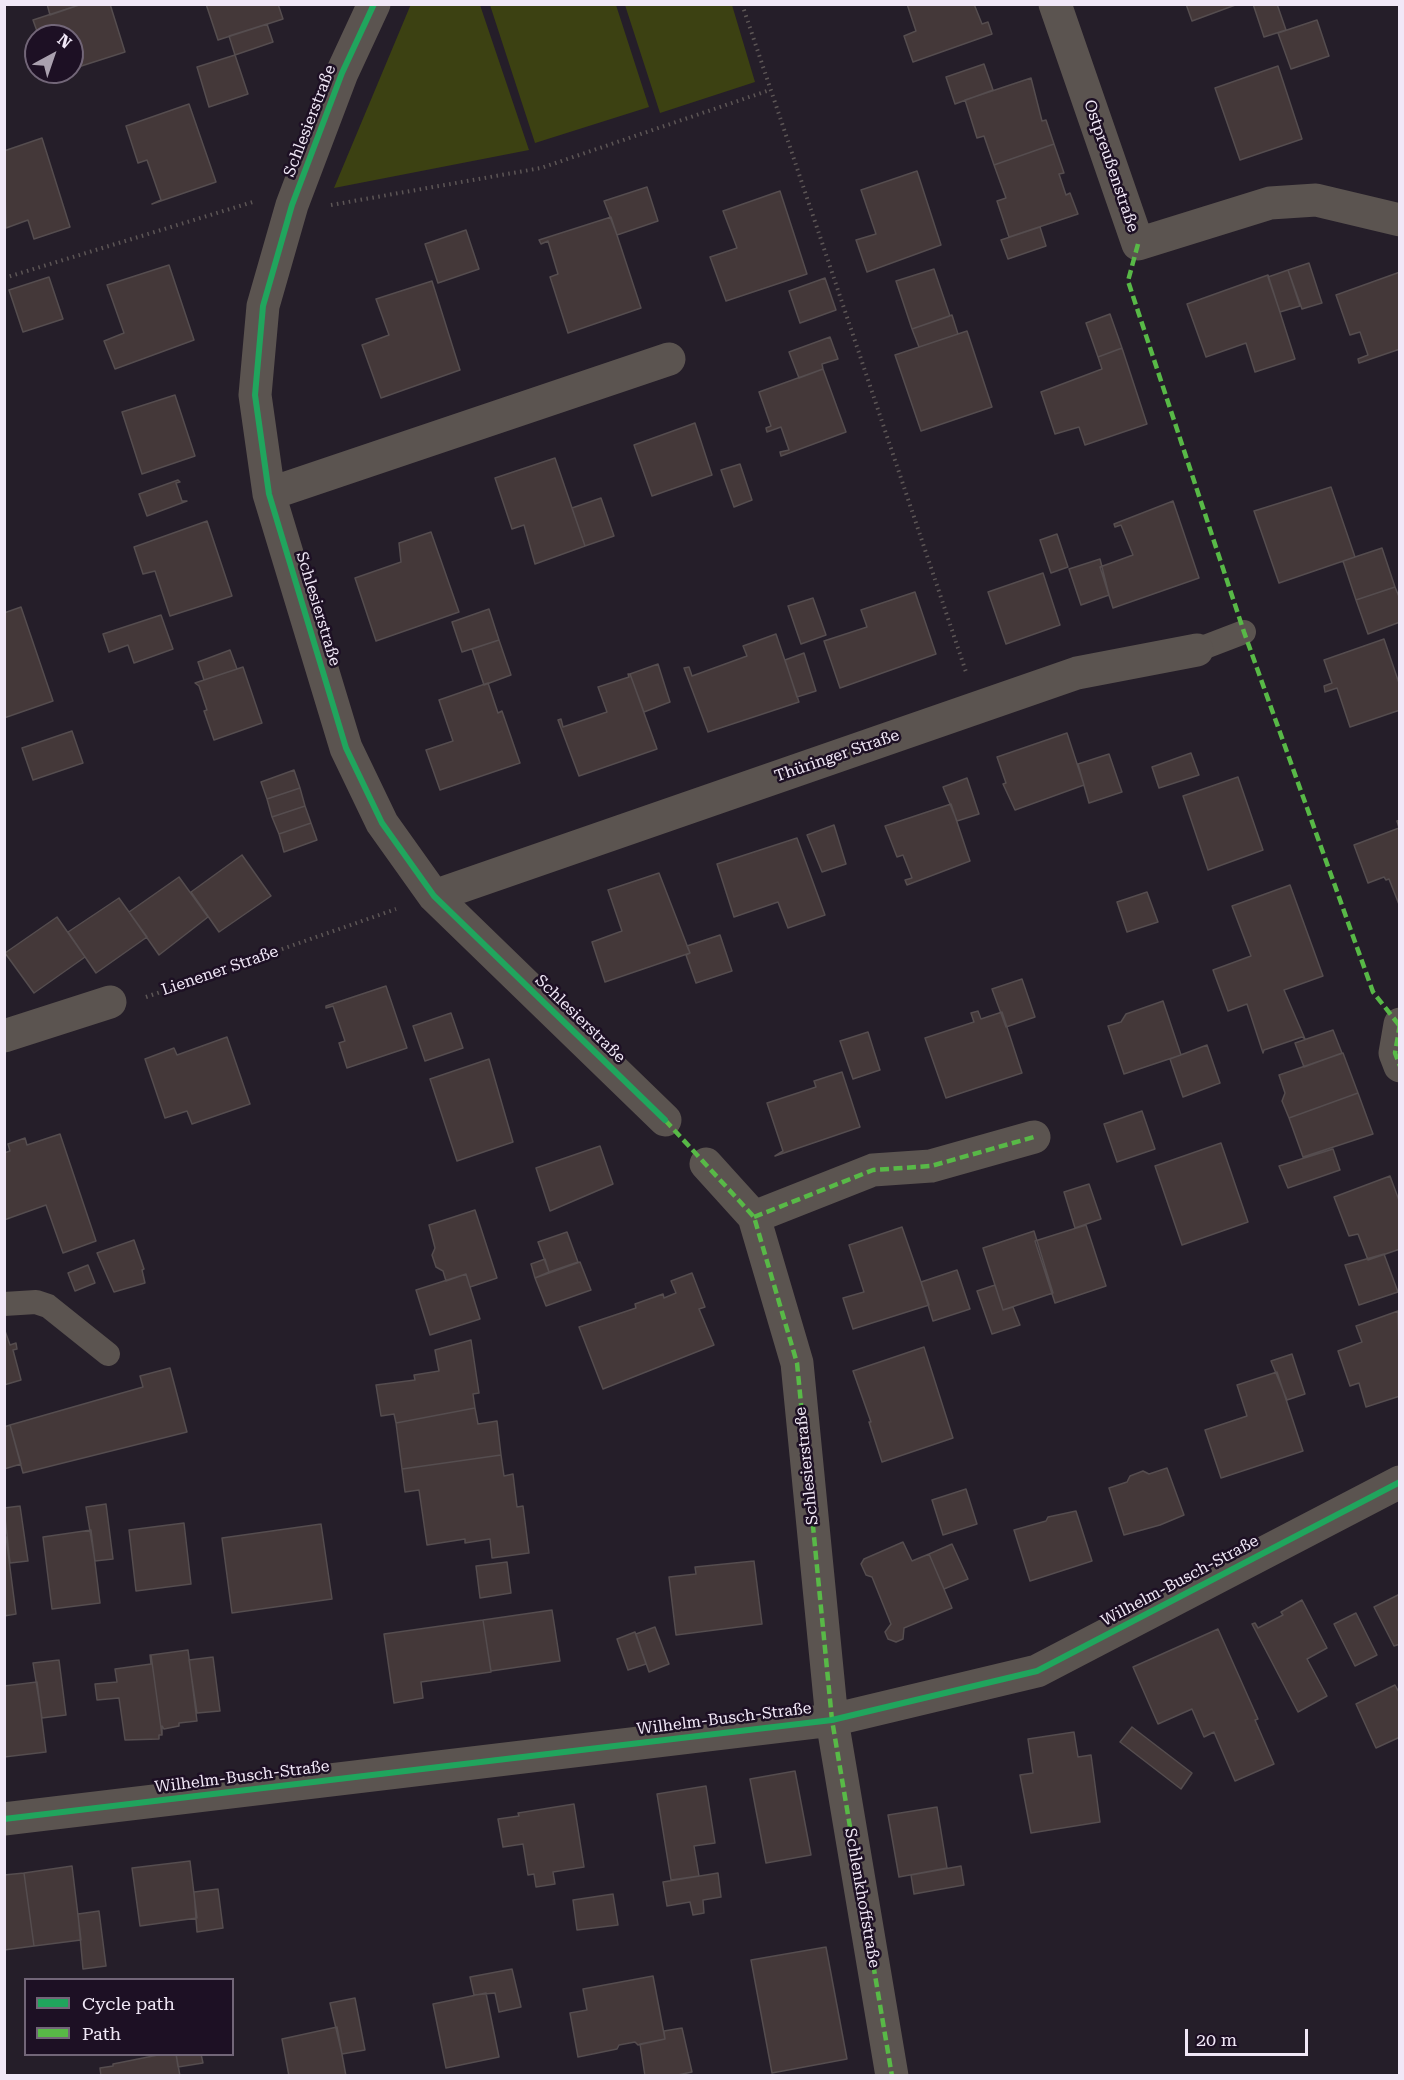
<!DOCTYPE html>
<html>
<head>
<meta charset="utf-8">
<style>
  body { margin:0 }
  #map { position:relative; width:1404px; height:2080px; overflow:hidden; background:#251e29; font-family:"Roboto Serif",serif }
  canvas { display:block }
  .frame { position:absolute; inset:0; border:6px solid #f1e8f7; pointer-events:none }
  .legend { position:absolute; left:24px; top:1978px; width:210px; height:78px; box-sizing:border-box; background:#1d1024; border:2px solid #726678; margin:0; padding:8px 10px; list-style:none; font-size:18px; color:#f1e8f7 }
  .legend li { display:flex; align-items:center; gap:12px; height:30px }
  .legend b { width:30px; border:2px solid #726678 }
  .north { position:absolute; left:24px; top:24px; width:60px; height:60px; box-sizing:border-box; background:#1d1024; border:2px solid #726678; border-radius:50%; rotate:40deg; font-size:16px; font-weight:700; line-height:24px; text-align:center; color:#f1e8f7 }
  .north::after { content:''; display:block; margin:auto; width:21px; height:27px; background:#aaa1af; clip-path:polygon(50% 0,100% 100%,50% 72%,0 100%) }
  .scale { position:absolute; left:1185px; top:2029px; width:123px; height:27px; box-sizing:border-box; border:3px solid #f1e8f7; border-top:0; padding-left:8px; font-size:18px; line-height:21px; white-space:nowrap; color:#f1e8f7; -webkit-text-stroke:4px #1d1024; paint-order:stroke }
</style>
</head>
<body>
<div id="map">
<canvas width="1404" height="2080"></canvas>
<div class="frame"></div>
<ul class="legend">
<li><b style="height:8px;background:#20a55d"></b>Cycle path</li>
<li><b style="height:8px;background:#58b947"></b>Path</li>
</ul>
<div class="north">N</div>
<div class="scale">20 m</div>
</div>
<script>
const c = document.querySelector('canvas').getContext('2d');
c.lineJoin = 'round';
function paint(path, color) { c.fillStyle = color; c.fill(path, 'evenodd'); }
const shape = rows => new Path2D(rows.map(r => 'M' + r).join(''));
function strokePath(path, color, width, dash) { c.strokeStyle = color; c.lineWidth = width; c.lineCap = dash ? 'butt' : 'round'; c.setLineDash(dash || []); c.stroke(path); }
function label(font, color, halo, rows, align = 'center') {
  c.font = font + ' "Roboto Serif",serif'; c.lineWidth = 5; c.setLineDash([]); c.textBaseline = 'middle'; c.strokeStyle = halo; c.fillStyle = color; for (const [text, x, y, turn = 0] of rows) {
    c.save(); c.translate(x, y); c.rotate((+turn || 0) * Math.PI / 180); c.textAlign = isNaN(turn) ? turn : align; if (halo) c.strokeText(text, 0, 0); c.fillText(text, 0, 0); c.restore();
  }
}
const green = shape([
  [411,4,480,5,529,150,334,188],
  [490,5,616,5,649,107,535,143],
  [625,5,732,5,755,82,660,113]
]);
const building = shape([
  [47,4,82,4,50,15,47,4],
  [82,4,110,4,125,52,72,69,72,36,36,36,36,44,33,35,38,34,33,20,82,4],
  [206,4,278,4,283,19,218,40,206,4],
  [907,4,974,4,982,24,988,22,992,34,913,62,904,36,916,31,907,4],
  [1186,4,1238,4,1192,21,1186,4],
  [1253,4,1277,4,1286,30,1264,37,1253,4],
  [1317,20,1329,56,1291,69,1278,33,1317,20],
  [267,24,273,42,235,55,229,36,267,24],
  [235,55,248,94,209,107,197,67,235,55],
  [984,64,993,90,955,104,946,77,984,64],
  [1278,66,1302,139,1240,160,1215,88,1278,66],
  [1031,78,1042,121,1046,120,1054,144,994,165,984,136,977,138,965,100,1031,78],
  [189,104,216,182,152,204,161,200,147,160,138,163,126,126,189,104],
  [42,138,70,227,34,239,28,220,6,228,4,151,42,138],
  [1054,144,1064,173,1059,174,1066,195,1070,193,1078,214,1009,237,997,201,1006,198,994,165,1054,144],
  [917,171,941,245,867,272,856,240,876,234,861,190,917,171],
  [647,187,658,221,617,235,604,201,647,187],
  [780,191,807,274,726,301,710,257,737,248,723,211,780,191],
  [611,217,641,308,568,333,550,277,558,274,548,241,541,244,539,240,611,217],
  [1040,227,1046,246,1008,259,1001,240,1040,227],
  [466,230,479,269,438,283,425,244,466,230],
  [1309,263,1322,303,1302,309,1288,270,1309,263],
  [169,265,194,340,115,369,104,341,124,333,107,285,169,265],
  [934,269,950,316,912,329,896,281,934,269],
  [1288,270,1300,306,1280,312,1268,277,1288,270],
  [1400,272,1400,349,1359,363,1358,359,1368,355,1360,332,1350,335,1336,295,1400,272],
  [1268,275,1295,359,1255,372,1246,343,1206,357,1187,304,1268,275],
  [49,277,63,319,23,332,9,290,49,277],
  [825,278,836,310,800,323,789,291,825,278],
  [432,281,460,370,381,398,362,345,389,335,376,299,432,281],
  [1110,314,1122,348,1098,357,1086,323,1110,314],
  [952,315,958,334,919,347,912,329,952,315],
  [967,331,992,407,921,431,895,355,967,331],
  [830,337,838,359,822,364,823,369,799,378,789,352,830,337],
  [1122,348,1147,424,1085,445,1079,427,1055,434,1041,392,1102,369,1098,357,1122,348],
  [823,369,846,432,781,456,780,452,789,450,781,427,767,432,766,428,771,426,759,392,823,369],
  [175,395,195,456,142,474,122,412,175,395],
  [695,423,712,475,652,496,634,445,695,423],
  [555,458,585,546,535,564,524,525,512,529,495,478,555,458],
  [740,464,752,500,734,507,721,470,740,464],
  [178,480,180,482,176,483,182,501,187,501,147,516,139,494,178,480],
  [1331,487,1355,557,1279,583,1254,511,1331,487],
  [601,498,614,536,585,546,572,508,601,498],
  [1173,501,1199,578,1113,608,1100,567,1133,555,1121,525,1115,527,1114,524,1173,501],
  [207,521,232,596,170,616,155,571,143,574,134,547,207,521],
  [431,532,459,612,376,641,355,578,401,562,399,543,431,532],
  [1057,534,1068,567,1051,573,1040,540,1057,534],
  [1382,548,1395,587,1356,600,1343,561,1382,548],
  [1100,559,1109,595,1081,605,1069,569,1100,559],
  [1043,573,1060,625,1006,644,988,592,1043,573],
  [1395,587,1400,599,1400,622,1368,634,1356,600,1395,587],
  [915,592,936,654,840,688,824,641,867,627,861,610,915,592],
  [813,598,826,635,801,644,788,606,813,598],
  [21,607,53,701,4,718,4,613,21,607],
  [489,609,499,640,462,652,452,622,489,609],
  [161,615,173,649,134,663,128,645,109,652,103,634,161,615],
  [776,634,799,702,708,732,684,668,689,667,692,676,747,656,743,646,776,634],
  [1384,639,1400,686,1400,710,1350,727,1337,688,1325,692,1324,686,1332,683,1324,660,1384,639],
  [499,640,511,675,484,685,472,649,499,640],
  [230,650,237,669,204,680,198,662,230,650],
  [804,653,816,691,797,697,785,660,804,653],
  [658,664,670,702,644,712,630,674,658,664],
  [243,667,262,723,214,740,204,711,207,710,199,686,195,683,243,667],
  [628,674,630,674,657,749,579,776,558,720,561,719,563,727,607,712,598,687,629,677,628,674],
  [488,683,498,713,502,711,520,763,440,790,426,750,453,741,439,700,488,683],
  [72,731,83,763,33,780,22,748,72,731],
  [1067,733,1084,785,1015,810,1003,784,1006,783,997,757,1067,733],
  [1191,753,1199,775,1159,788,1152,767,1191,753],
  [1109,754,1122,792,1089,803,1078,764,1109,754],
  [294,770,300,788,267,799,261,782,294,770],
  [1238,777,1263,850,1208,870,1183,796,1238,777],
  [967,778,979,814,957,821,943,787,967,778],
  [300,788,305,806,272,817,267,799,300,788],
  [951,804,970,861,907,885,905,880,912,878,903,855,897,857,885,826,951,804],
  [305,806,311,823,279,834,272,817,305,806],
  [1400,820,1400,907,1389,879,1386,880,1384,877,1368,883,1354,845,1399,828,1397,821,1400,820],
  [311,823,317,840,284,852,279,834,311,823],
  [834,825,846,864,822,872,807,835,834,825],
  [797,838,825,915,788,928,778,902,734,917,717,864,797,838],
  [242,855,271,896,219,932,191,892,242,855],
  [659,873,690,953,605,982,592,942,622,931,608,890,659,873],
  [179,877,208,917,159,955,129,912,179,877],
  [1290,885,1323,976,1284,990,1305,1039,1302,1037,1264,1050,1263,1053,1247,1004,1228,1011,1213,970,1251,956,1232,906,1290,885],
  [1147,892,1158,922,1127,932,1117,902,1147,892],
  [119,898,147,937,96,973,68,932,119,898],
  [57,917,85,957,34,993,5,953,57,917],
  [720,935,732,971,696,983,686,955,690,953,687,946,720,935],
  [1022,979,1035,1017,1006,1027,992,989,1022,979],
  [386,986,407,1048,347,1068,339,1043,345,1041,333,1006,326,1008,326,1006,386,986],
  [1163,1001,1181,1055,1124,1074,1108,1026,1121,1022,1126,1014,1163,1001],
  [978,1011,981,1019,1002,1012,1022,1073,946,1098,925,1038,974,1022,971,1013,978,1011],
  [451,1013,463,1048,425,1061,413,1026,451,1013],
  [1333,1030,1342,1053,1304,1067,1295,1043,1333,1030],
  [868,1032,880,1070,853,1079,840,1041,868,1032],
  [227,1037,250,1104,192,1124,187,1111,165,1118,145,1059,174,1048,177,1055,227,1037],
  [1207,1045,1220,1083,1183,1097,1170,1059,1207,1045],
  [1343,1053,1358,1093,1289,1118,1282,1101,1285,1093,1279,1075,1343,1053],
  [489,1059,513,1142,457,1161,430,1079,489,1059],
  [842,1072,860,1127,775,1156,783,1151,767,1103,816,1087,814,1081,842,1072],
  [1358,1093,1373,1134,1303,1157,1289,1118,1358,1093],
  [1142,1111,1155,1149,1117,1162,1104,1124,1142,1111],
  [60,1134,96,1241,63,1253,46,1205,4,1220,4,1153,10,1151,8,1144,25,1138,27,1145,60,1134],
  [1221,1143,1248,1222,1182,1245,1155,1166,1221,1143],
  [600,1146,613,1184,550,1211,536,1168,600,1146],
  [1333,1149,1340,1170,1288,1188,1279,1166,1333,1149],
  [1390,1176,1400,1203,1400,1249,1368,1260,1358,1234,1349,1236,1334,1197,1390,1176],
  [1089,1184,1101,1219,1075,1228,1064,1192,1089,1184],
  [475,1210,497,1278,470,1287,466,1274,446,1281,443,1271,436,1267,432,1255,435,1248,429,1225,475,1210],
  [1086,1225,1106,1286,1055,1303,1035,1241,1086,1225],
  [902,1227,929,1305,853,1329,843,1298,864,1292,849,1245,902,1227],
  [1034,1231,1053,1293,1003,1310,983,1248,1034,1231],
  [567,1232,578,1262,549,1272,538,1242,567,1232],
  [134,1240,144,1269,142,1270,145,1283,114,1292,97,1253,134,1240],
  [1384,1254,1398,1292,1359,1305,1345,1265,1384,1254],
  [545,1259,549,1272,535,1278,531,1264,545,1259],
  [580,1262,591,1290,546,1306,535,1278,580,1262],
  [88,1265,95,1283,75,1291,68,1273,88,1265],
  [957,1270,970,1309,933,1321,921,1282,957,1270],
  [692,1273,705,1307,699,1309,714,1345,603,1389,579,1327,636,1308,635,1304,663,1294,664,1298,676,1293,671,1281,692,1273],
  [466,1274,480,1319,430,1335,416,1290,466,1274],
  [995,1285,1003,1310,1013,1307,1020,1325,992,1334,977,1291,995,1285],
  [1398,1311,1400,1396,1366,1407,1359,1383,1350,1386,1338,1351,1362,1342,1356,1326,1398,1311],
  [4,1328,10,1345,16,1343,17,1349,13,1350,21,1380,4,1385,4,1328],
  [471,1340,479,1393,473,1394,475,1408,396,1423,394,1414,381,1416,376,1385,415,1380,414,1375,439,1371,435,1350,471,1340],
  [924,1347,953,1438,882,1462,869,1422,871,1422,853,1371,924,1347],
  [1292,1354,1305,1394,1287,1400,1271,1361,1292,1354],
  [170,1368,187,1432,23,1473,10,1425,143,1387,140,1376,170,1368],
  [1277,1372,1303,1451,1221,1478,1205,1430,1247,1416,1237,1385,1277,1372],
  [475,1408,478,1424,497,1421,501,1455,402,1469,396,1423,475,1408],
  [10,1425,21,1464,4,1469,4,1427,10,1425],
  [501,1455,504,1476,513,1474,517,1507,523,1506,529,1553,492,1558,490,1539,465,1543,465,1539,427,1545,419,1490,405,1492,402,1469,501,1455],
  [1167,1468,1184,1515,1160,1525,1124,1535,1109,1488,1127,1482,1130,1476,1143,1471,1149,1474,1167,1468],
  [966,1489,977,1524,943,1535,932,1500,966,1489],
  [106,1504,113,1559,95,1561,86,1507,106,1504],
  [20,1506,28,1561,10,1563,4,1508,20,1506],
  [1076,1511,1092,1561,1030,1581,1014,1530,1046,1521,1048,1517,1076,1511],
  [184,1523,191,1584,136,1591,129,1530,184,1523],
  [321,1524,332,1599,232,1613,222,1538,321,1524],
  [91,1530,100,1603,52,1609,43,1537,91,1530],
  [6,1537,16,1614,4,1616,4,1538,6,1537],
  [903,1542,912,1561,929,1554,952,1608,904,1628,903,1639,896,1642,888,1639,885,1632,891,1624,872,1577,866,1575,861,1564,864,1559,903,1542],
  [952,1544,968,1579,944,1589,929,1554,952,1544],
  [754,1561,762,1624,676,1635,669,1577,696,1574,695,1567,754,1561],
  [507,1562,511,1593,480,1598,476,1566,507,1562],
  [1400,1594,1400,1644,1394,1646,1374,1607,1400,1594],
  [1302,1600,1327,1648,1307,1659,1327,1696,1298,1712,1252,1624,1255,1623,1258,1628,1283,1615,1281,1612,1302,1600],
  [552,1610,560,1661,491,1671,483,1620,552,1610],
  [1356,1613,1377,1655,1355,1666,1334,1624,1356,1613],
  [483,1620,491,1672,421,1682,423,1698,394,1703,384,1634,483,1620],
  [655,1627,669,1664,649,1672,636,1634,655,1627],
  [1218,1629,1258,1719,1255,1720,1274,1764,1235,1781,1214,1732,1204,1737,1192,1709,1158,1724,1133,1667,1218,1629],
  [635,1632,646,1664,628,1670,617,1639,635,1632],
  [188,1650,197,1721,179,1723,179,1726,164,1729,162,1726,162,1735,151,1655,188,1650],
  [150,1655,151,1655,162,1735,159,1735,159,1739,125,1740,119,1698,97,1700,95,1684,117,1682,115,1669,151,1664,150,1655],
  [213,1657,220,1711,197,1713,189,1660,213,1657],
  [59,1660,66,1715,42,1718,33,1663,59,1660],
  [37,1682,46,1752,4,1757,4,1686,37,1682],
  [1395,1685,1400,1694,1400,1737,1376,1748,1356,1704,1395,1685],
  [1132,1727,1192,1773,1181,1789,1120,1742,1132,1727],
  [1074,1732,1078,1757,1091,1755,1100,1822,1031,1833,1020,1775,1033,1773,1028,1739,1074,1732],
  [795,1771,811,1855,766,1863,750,1779,795,1771],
  [706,1786,715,1843,694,1846,699,1876,671,1880,657,1794,706,1786],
  [574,1804,584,1867,553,1872,555,1884,536,1887,534,1874,528,1875,523,1844,503,1847,498,1819,519,1816,518,1813,574,1804],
  [937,1807,947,1868,899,1877,888,1815,937,1807],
  [190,1861,197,1918,140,1926,132,1868,190,1861],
  [72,1866,81,1940,34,1946,24,1873,72,1866],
  [961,1866,964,1885,914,1894,911,1875,961,1866],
  [24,1873,34,1946,4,1950,4,1875,24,1873],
  [718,1873,721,1897,703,1900,704,1913,693,1915,690,1902,667,1906,663,1882,718,1873],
  [218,1889,223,1928,197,1932,194,1892,218,1889],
  [613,1894,618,1925,577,1930,573,1900,613,1894],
  [99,1911,106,1966,83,1969,78,1914,99,1911],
  [826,1947,847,2059,772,2073,751,1960,826,1947],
  [512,1969,521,2007,499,2012,495,1993,474,1995,470,1977,512,1969],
  [653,1976,665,2039,638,2045,635,2042,619,2045,617,2049,578,2057,570,2013,587,2010,583,1989,653,1976],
  [486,1993,499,2057,446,2068,433,2004,486,1993],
  [355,1998,365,2050,342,2054,330,2003,355,1998],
  [337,2027,346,2076,289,2076,282,2039,337,2027],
  [682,2028,692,2072,673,2076,645,2076,640,2044,665,2039,664,2031,682,2028],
  [163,2054,176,2054,180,2076,101,2076,100,2068,113,2066,113,2064,163,2054],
  [176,2054,201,2054,203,2063,178,2067,176,2054]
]);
const path = shape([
  [742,4,966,672],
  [331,205,541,168,770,90],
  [4,278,253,202],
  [146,997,396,909]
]);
const lane = shape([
  [1197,650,1244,632],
  [4,1304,36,1302,48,1306,108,1354]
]);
const street = shape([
  [374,4,342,73,292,205,263,306,255,395,269,494,346,748,382,823,434,896,665,1120],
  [1055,4,1138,244,1270,203,1316,200,1400,220],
  [269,494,669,359],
  [434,896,1077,673,1197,650],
  [1400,1024,1395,1053,1400,1066],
  [4,1036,110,1002],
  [706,1164,754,1217,797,1363,832,1720,892,2076],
  [754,1217,873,1170,931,1166,1034,1137],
  [4,1819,832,1720,1037,1671,1400,1482]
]);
const quiet = shape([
  [1138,244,1128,281,1244,632,1373,992,1399,1025],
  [1400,1024,1395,1053,1400,1066],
  [665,1120,754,1217,797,1363,832,1720,892,2076],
  [754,1217,873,1170,931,1166,1034,1137]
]);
const cycleway = shape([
  [374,4,342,73,292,205,263,306,255,395,269,494,346,748,382,823,434,896,665,1120],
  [4,1819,832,1720,1037,1671,1400,1482]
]);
const streetNames = [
  ["Schlesierstraße",310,121,-69],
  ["Ostpreußenstraße",1111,166,71],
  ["Schlesierstraße",318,609,73],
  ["Thüringer Straße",837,756,-19],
  ["Lienener Straße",220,971,-19],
  ["Schlesierstraße",580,1019,44],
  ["Schlesierstraße",807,1466,-96],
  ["Wilhelm-Busch-Straße",1180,1581,-28],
  ["Wilhelm-Busch-Straße",724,1719,-7],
  ["Wilhelm-Busch-Straße",242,1777,-7],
  ["Schlenkhoffstraße",862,1898,80]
];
paint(green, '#3c4112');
paint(building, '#443839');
strokePath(building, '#554d4f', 1.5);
strokePath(path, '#5d5656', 4, [1.5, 4.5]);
strokePath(lane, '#5b5450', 24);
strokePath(street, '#5b5450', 33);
strokePath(quiet, '#58b947', 4.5, [9, 4.5]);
strokePath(cycleway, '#20a55d', 6);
label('16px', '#f1e8f7', '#1d1024', streetNames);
</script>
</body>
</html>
